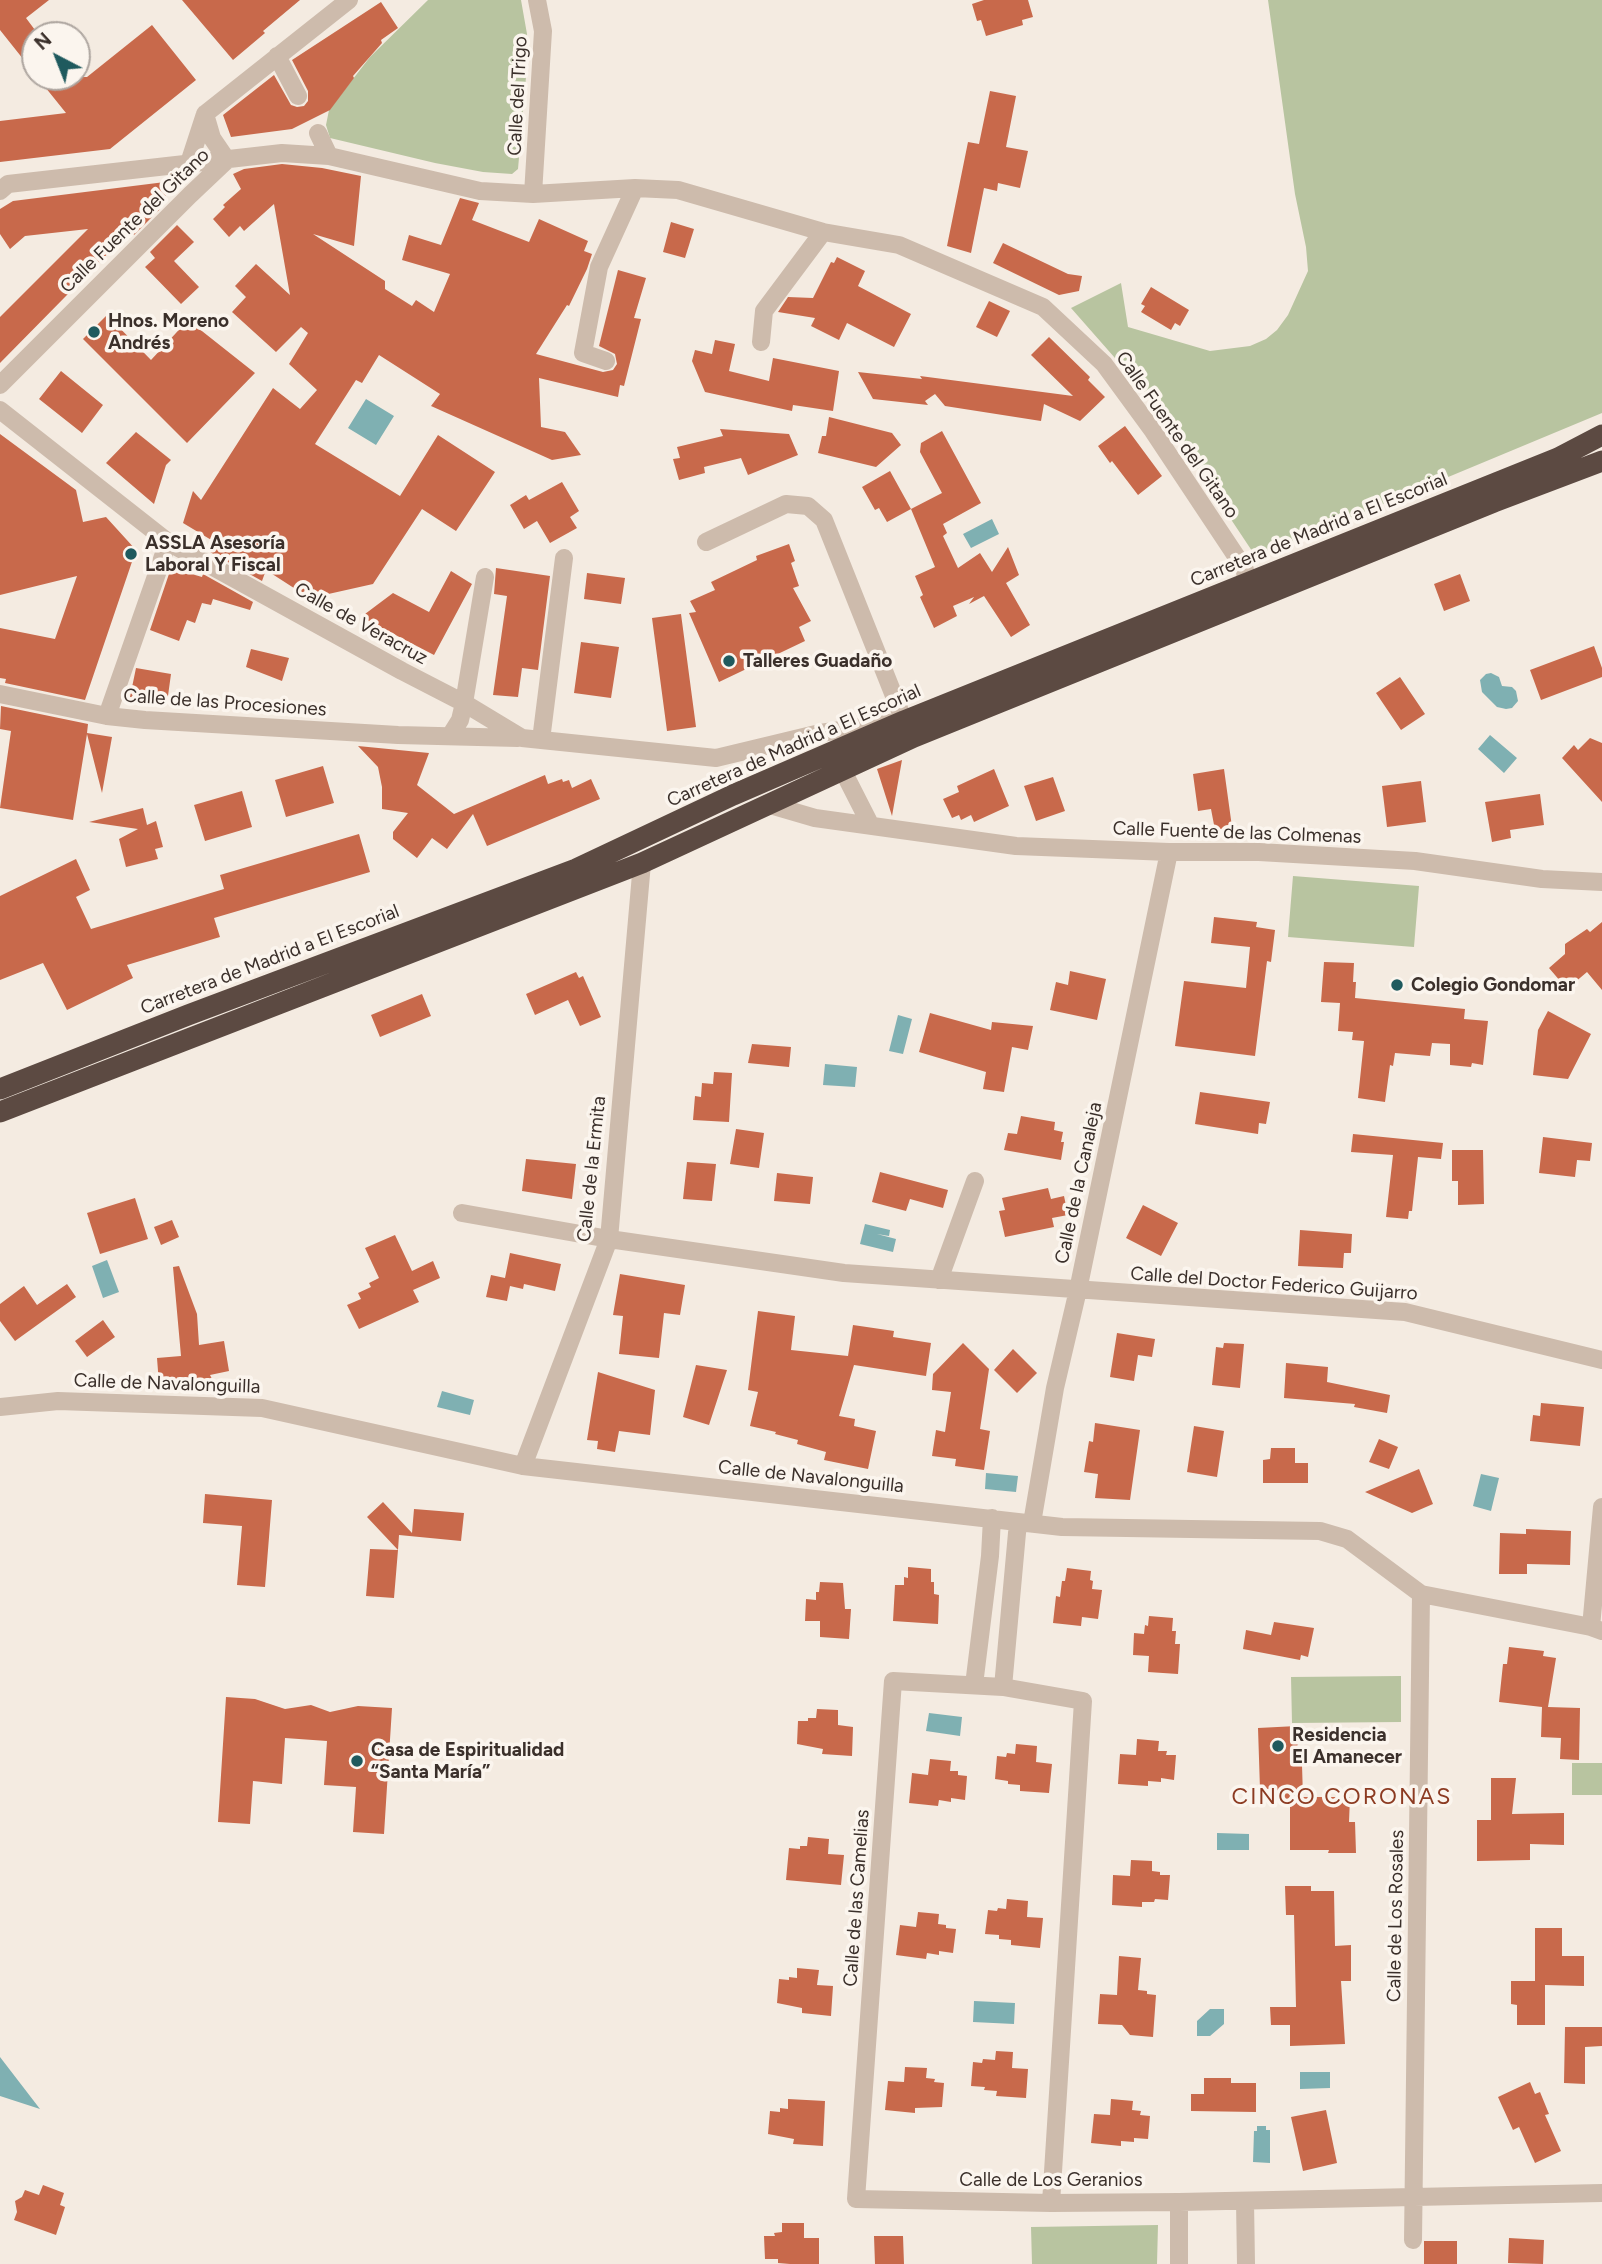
<!DOCTYPE html>
<html>
<head>
<meta charset="utf-8">
<style>
  body { margin:0 }
  #map { position:relative; width:1602px; height:2264px; overflow:hidden; background:#f4ebe1; font-family:Figtree,sans-serif }
  canvas { display:block }
  .north { position:absolute; left:21px; top:21px; width:70px; height:70px; box-sizing:border-box; background:#fbf5ee; border:2px solid #aea6a0; border-radius:50%; rotate:318deg; font-size:19px; font-weight:700; line-height:28px; text-align:center; color:#3b302b }
  .north::after { content:''; display:block; margin:auto; width:24px; height:32px; background:#1f5a5e; clip-path:polygon(50% 0,100% 100%,50% 72%,0 100%) }
</style>
</head>
<body>
<div id="map">
<canvas width="1602" height="2264"></canvas>
<div class="north">N</div>
</div>
<script>
const c = document.querySelector('canvas').getContext('2d');
c.lineJoin = 'round';
function paint(path, color) { c.fillStyle = color; c.fill(path, 'evenodd'); }
const shape = rows => new Path2D(rows.map(r => 'M' + r).join(''));
function strokePath(path, color, width, dash) { c.strokeStyle = color; c.lineWidth = width; c.lineCap = dash ? 'butt' : 'round'; c.setLineDash(dash || []); c.stroke(path); }
function label(font, color, halo, rows, align = 'center') {
  c.font = font + ' Figtree,sans-serif'; c.lineWidth = 7; c.setLineDash([]); c.textBaseline = 'middle'; c.strokeStyle = halo; c.fillStyle = color; for (const [text, x, y, turn = 0] of rows) {
    c.save(); c.translate(x, y); c.rotate((+turn || 0) * Math.PI / 180); c.textAlign = isNaN(turn) ? turn : align; if (halo) c.strokeText(text, 0, 0); c.fillText(text, 0, 0); c.restore();
  }
}
const green = shape([
  [428,0,521,0,527,34,528,54,518,169,512,174,483,172,435,163,330,138,326,125,329,110,370,57],
  [1268,0,1602,0,1602,413,1256,557,1151,399,1071,308,1121,283,1128,327,1210,351,1250,346,1266,339,1277,330,1288,315,1308,271,1306,247,1295,194],
  [1293,876,1419,886,1414,947,1288,937],
  [1401,1676,1401,1722,1292,1723,1291,1677],
  [1572,1763,1602,1763,1602,1795,1572,1795],
  [1158,2225,1157,2264,1032,2264,1031,2227]
]);
const water = shape([
  [366,399,394,416,376,445,348,428],
  [992,519,999,534,971,548,963,534],
  [1491,673,1499,677,1502,686,1512,687,1516,691,1518,701,1512,708,1506,709,1497,707,1482,692,1480,680,1486,674],
  [1490,735,1517,758,1504,773,1478,749],
  [898,1015,912,1019,903,1054,889,1051],
  [825,1064,857,1067,855,1087,823,1085],
  [865,1224,890,1230,889,1236,877,1234,896,1239,893,1252,860,1244],
  [107,1260,119,1292,103,1298,92,1266],
  [442,1391,474,1400,470,1415,437,1407],
  [986,1473,1018,1476,1016,1492,985,1489],
  [1481,1474,1499,1478,1491,1511,1473,1506],
  [929,1713,962,1717,960,1736,926,1731],
  [1217,1833,1249,1834,1249,1850,1217,1850],
  [974,2001,1015,2003,1014,2024,973,2022],
  [1210,2009,1224,2009,1224,2024,1210,2036,1197,2036,1197,2021],
  [0,2057,40,2109,0,2096],
  [1300,2072,1330,2072,1330,2088,1300,2089],
  [1257,2126,1266,2126,1266,2130,1270,2130,1270,2163,1253,2162,1254,2131,1257,2131]
]);
const building = shape([
  [0,0,49,0,26,18,35,30,35,74,0,30],
  [182,0,300,0,263,31,265,33,233,60],
  [984,0,1028,0,1033,17,1022,20,1023,25,986,36,981,20,977,21,972,4],
  [381,2,398,28,381,40,382,43,353,76,354,78,330,110,292,129,231,137,223,115,274,75,291,105,297,107,304,106,308,101,308,91,292,60],
  [152,25,196,80,110,149,0,162,0,121,66,113,37,77,87,77],
  [990,91,1016,96,1006,147,1028,151,1020,188,998,183,997,191,984,188,971,253,947,246,968,142,979,144],
  [282,164,322,168,361,176,354,246,313,234,385,281,385,289,412,306,416,300,434,312,450,274,402,260,409,235,441,245,460,198,479,203,472,220,529,242,539,219,588,241,584,251,592,254,587,269,569,306,567,305,536,354,603,372,613,370,617,364,615,354,599,346,618,270,646,278,634,318,641,319,624,386,620,385,618,397,539,378,541,427,565,432,581,455,552,460,431,406,440,394,379,355,362,383,356,380,315,444,400,496,438,435,495,472,456,531,422,509,373,584,315,597,297,590,266,570,262,581,210,552,213,541,183,523,193,491,201,500,273,388,300,409,317,390,289,364,308,333,301,327,276,352,232,312,246,297,235,286,256,264,290,295,274,204,244,231,240,226,229,237,213,219,225,207,223,205,241,189,233,174,244,169],
  [181,180,157,204,161,208,134,235,130,231,0,363,0,317,88,229,25,236,10,249,0,234,0,209,13,201],
  [671,222,694,229,685,258,663,252],
  [177,225,194,242,174,261,199,287,181,304,145,267,155,258,150,252],
  [1003,243,1068,274,1082,276,1079,291,1059,295,993,263],
  [837,257,865,271,858,286,911,314,894,347,847,323,839,340,811,326,815,318,778,312,788,297,813,298,831,262,834,263],
  [1151,287,1189,310,1180,326,1175,323,1171,330,1141,312,1145,306,1141,304],
  [989,301,1010,311,997,337,976,327],
  [107,315,151,360,188,320,255,373,187,443,83,339],
  [1049,337,1090,377,1088,380,1105,397,1080,421,1044,404,1041,421,945,406,935,394,925,401,928,405,873,399,858,372,922,379,920,376,1073,396,1031,355],
  [715,340,735,344,729,371,769,381,773,358,839,371,833,411,793,405,792,411,705,392,692,361,695,350,712,354],
  [61,371,103,405,82,433,39,399],
  [829,417,892,433,901,445,876,467,818,453,822,436,826,436],
  [1125,426,1162,476,1138,495,1112,461,1110,463,1098,446],
  [720,429,789,434,798,455,748,475,741,458,704,467,705,473,679,480,673,459,680,458,677,447,723,436],
  [942,431,981,503,943,524,947,533,943,536,958,568,980,553,992,572,1008,547,1019,575,1006,583,1030,625,1011,637,984,596,969,604,974,597,953,606,957,616,934,628,920,597,923,595,915,576,935,567,911,509,942,493,920,452,921,443],
  [136,432,171,460,166,465,154,504,106,463],
  [0,434,76,490,83,522,106,517,136,550,85,700,5,683,6,679,0,678,0,628,55,639,77,576,0,595],
  [890,471,911,509,887,522,879,508,875,510,862,487],
  [562,482,579,511,570,517,577,528,550,543,537,521,524,529,510,505,526,495,529,500],
  [789,544,795,561,791,563,799,586,793,588,811,621,799,627,805,641,719,682,689,613,696,612,690,601,715,590,711,582,757,560,756,556],
  [171,568,202,577,203,574,253,602,250,610,213,599,211,605,202,603,195,623,187,620,179,641,150,630],
  [496,568,550,576,538,670,522,668,518,697,493,695,507,596,494,594],
  [451,571,472,584,434,655,361,617,393,593,429,612],
  [587,573,625,578,621,604,584,599],
  [1460,574,1470,601,1444,611,1434,584],
  [681,614,696,727,667,731,652,618],
  [581,642,619,647,611,698,574,693],
  [1594,646,1602,668,1602,677,1541,700,1530,670],
  [251,649,289,658,282,681,246,667],
  [136,668,171,674,167,703,130,697],
  [1400,677,1425,714,1401,730,1376,693],
  [1,706,88,724,87,733,112,737,102,793,87,734,73,820,0,808,11,731,0,729],
  [1590,738,1602,743,1602,802,1562,758,1574,745,1578,750],
  [358,746,429,753,417,785,454,814,545,775,548,784,562,779,563,782,569,780,572,788,591,779,600,799,487,846,473,814,447,849,432,838,417,858,393,839,393,832,408,813,382,809,382,787,378,767],
  [902,760,892,816,877,769],
  [323,766,334,803,286,817,275,780],
  [994,769,1009,806,974,822,971,815,961,820,959,815,952,818,943,799,959,792,957,786],
  [1224,769,1232,827,1215,830,1211,809,1198,811,1193,774],
  [1053,777,1065,811,1036,821,1024,786],
  [1421,781,1426,822,1387,827,1382,786],
  [242,791,252,827,205,841,194,805],
  [1540,794,1544,825,1510,830,1511,838,1492,842,1485,802],
  [143,808,147,825,156,821,163,847,155,849,158,859,126,867,119,839,138,829,89,822],
  [359,834,370,872,214,918,220,937,127,965,133,978,67,1010,43,963,0,980,0,896,76,859,90,890,76,897,91,929,224,889,220,875],
  [1214,917,1257,922,1256,927,1275,930,1271,962,1267,961,1255,1056,1175,1046,1184,981,1246,988,1250,947,1211,943],
  [1602,922,1602,990,1587,972,1567,989,1549,968,1565,954,1565,944,1587,929,1590,932],
  [1324,962,1354,963,1353,982,1356,982,1355,998,1465,1009,1464,1019,1488,1021,1483,1065,1472,1063,1471,1067,1450,1065,1450,1044,1432,1043,1430,1056,1395,1053,1393,1066,1390,1065,1385,1102,1358,1098,1364,1041,1352,1040,1353,1032,1338,1031,1340,1003,1321,1002],
  [1070,971,1106,979,1097,1020,1050,1010,1056,982,1068,985],
  [576,972,579,978,583,976,601,1017,580,1026,568,1000,535,1015,526,994],
  [422,994,431,1016,380,1037,371,1015],
  [1548,1011,1591,1034,1568,1079,1533,1075,1538,1030],
  [930,1013,991,1030,992,1022,1033,1026,1028,1050,1012,1047,1004,1092,983,1089,986,1072,919,1052],
  [752,1044,791,1047,789,1067,748,1063],
  [714,1072,732,1073,729,1122,693,1120,695,1096,701,1097,702,1083,713,1084],
  [1200,1092,1270,1102,1266,1124,1259,1123,1258,1134,1195,1124],
  [1021,1116,1055,1122,1054,1130,1063,1132,1061,1142,1064,1142,1061,1160,1004,1150,1008,1133,1017,1134],
  [736,1129,764,1133,759,1168,730,1164],
  [1353,1134,1443,1143,1441,1159,1418,1157,1412,1211,1409,1211,1408,1219,1386,1217,1393,1155,1351,1152],
  [1543,1137,1592,1143,1590,1161,1577,1160,1575,1177,1539,1173],
  [1452,1150,1483,1150,1484,1204,1458,1205,1458,1181,1452,1181],
  [526,1159,576,1164,572,1199,522,1191],
  [687,1162,716,1164,712,1201,683,1199],
  [880,1172,948,1190,943,1208,910,1199,906,1211,872,1202],
  [777,1173,813,1177,810,1204,774,1201],
  [1048,1188,1051,1199,1064,1196,1068,1215,1052,1218,1054,1227,1005,1237,999,1211,1005,1210,1002,1198],
  [135,1198,148,1239,100,1254,87,1213],
  [1143,1205,1178,1223,1161,1256,1126,1238],
  [172,1220,179,1237,161,1245,154,1227],
  [1300,1230,1352,1234,1351,1253,1344,1253,1343,1268,1298,1266],
  [395,1235,412,1271,433,1261,440,1278,413,1290,419,1302,359,1329,347,1305,361,1299,358,1293,371,1287,369,1283,379,1278,365,1248],
  [510,1253,561,1264,555,1291,524,1284,523,1289,510,1286,507,1301,486,1297,491,1275,505,1278],
  [179,1266,197,1314,199,1345,224,1341,229,1371,210,1375,212,1379,159,1384,157,1358,181,1356,173,1267],
  [620,1274,685,1285,680,1315,664,1313,659,1358,619,1354,623,1316,613,1315],
  [67,1284,76,1297,15,1341,0,1321,0,1304,24,1286,37,1305],
  [758,1311,795,1316,791,1350,848,1356,853,1325,894,1331,893,1337,931,1343,926,1376,854,1365,839,1416,855,1419,854,1426,876,1431,868,1469,824,1460,826,1452,797,1444,798,1440,775,1434,776,1432,750,1426,758,1392,748,1390],
  [103,1320,115,1337,87,1357,75,1341],
  [1117,1333,1155,1339,1152,1357,1138,1355,1134,1381,1110,1377],
  [963,1343,989,1369,980,1429,990,1431,984,1470,955,1466,956,1459,932,1456,936,1430,945,1432,951,1392,932,1390,933,1374],
  [1224,1343,1244,1344,1240,1388,1212,1385,1216,1347,1223,1348],
  [1013,1349,1037,1373,1017,1393,994,1370],
  [1286,1363,1328,1367,1327,1382,1390,1395,1387,1413,1354,1407,1355,1404,1284,1398],
  [696,1365,727,1370,709,1425,683,1417],
  [598,1372,655,1390,650,1435,619,1431,615,1452,597,1449,598,1441,587,1440],
  [1541,1403,1584,1407,1580,1446,1530,1441,1533,1415,1540,1416],
  [1095,1423,1140,1430,1130,1500,1095,1498,1098,1474,1084,1472,1089,1441,1093,1442],
  [1194,1426,1224,1431,1217,1477,1187,1472],
  [1379,1439,1398,1447,1389,1469,1369,1462],
  [1271,1448,1295,1448,1295,1463,1308,1463,1308,1483,1263,1483,1263,1460,1270,1459],
  [1419,1469,1433,1504,1412,1513,1365,1492],
  [205,1494,272,1500,265,1587,237,1585,242,1526,203,1523],
  [383,1502,412,1533,414,1509,464,1513,461,1541,399,1535,398,1550,367,1517],
  [1526,1529,1571,1531,1570,1565,1527,1564,1527,1574,1499,1574,1500,1533,1526,1534],
  [370,1549,398,1550,394,1598,366,1596],
  [908,1567,931,1569,931,1582,934,1582,934,1594,939,1595,938,1624,893,1621,895,1585,904,1585,904,1577,908,1578],
  [1067,1568,1091,1571,1090,1580,1093,1581,1092,1589,1102,1590,1098,1619,1082,1617,1081,1626,1053,1623,1056,1596,1060,1597,1062,1581,1065,1581],
  [820,1582,843,1583,845,1609,851,1609,849,1639,820,1637,820,1621,805,1621,806,1599,816,1600,816,1592,819,1592],
  [1149,1616,1173,1618,1172,1631,1176,1631,1175,1644,1180,1644,1178,1674,1148,1672,1149,1656,1133,1655,1134,1633,1144,1634,1145,1625,1148,1626],
  [1274,1622,1314,1628,1308,1657,1301,1655,1300,1660,1243,1649,1246,1630,1271,1635],
  [1509,1647,1544,1651,1543,1656,1556,1658,1548,1707,1580,1708,1579,1760,1560,1759,1561,1738,1541,1737,1542,1707,1499,1702,1503,1664,1507,1664],
  [226,1697,255,1699,285,1709,311,1705,330,1712,358,1706,392,1708,384,1834,353,1832,356,1787,324,1785,327,1741,285,1738,282,1784,253,1781,250,1824,218,1822],
  [817,1709,838,1710,838,1725,853,1727,852,1756,822,1754,823,1749,797,1744,798,1721,808,1721,808,1718,816,1718],
  [1297,1726,1298,1765,1302,1765,1303,1797,1350,1797,1349,1822,1355,1822,1356,1853,1328,1853,1329,1850,1290,1850,1290,1801,1277,1801,1277,1789,1260,1789,1258,1728],
  [1137,1739,1159,1741,1158,1751,1167,1751,1166,1755,1176,1755,1174,1780,1161,1778,1161,1782,1148,1781,1148,1786,1118,1784,1120,1754,1136,1755],
  [1016,1744,1037,1746,1036,1762,1052,1764,1049,1793,1020,1791,1020,1785,1008,1784,1008,1781,995,1779,997,1756,1006,1757,1007,1753,1015,1754],
  [930,1759,951,1761,950,1771,958,1771,958,1775,967,1776,965,1800,951,1798,951,1802,939,1800,938,1806,909,1803,912,1773,928,1775],
  [1491,1778,1516,1778,1512,1814,1564,1813,1564,1845,1530,1844,1530,1860,1477,1861,1477,1820,1491,1820],
  [808,1837,829,1839,828,1854,844,1855,841,1885,786,1880,789,1848,800,1849,800,1846,807,1846],
  [1131,1860,1152,1861,1152,1871,1160,1872,1160,1875,1170,1875,1168,1900,1155,1899,1154,1902,1142,1902,1142,1907,1112,1905,1113,1875,1130,1876],
  [1285,1886,1311,1886,1311,1891,1334,1891,1335,1946,1351,1945,1351,1981,1341,1981,1345,2044,1290,2046,1290,2025,1271,2025,1270,2007,1296,2007,1294,1915,1286,1915],
  [1007,1899,1028,1901,1027,1917,1043,1918,1040,1948,1011,1945,1011,1940,999,1939,999,1935,985,1934,988,1910,997,1911,998,1908,1006,1909],
  [918,1912,939,1914,938,1924,946,1925,946,1928,956,1929,953,1953,939,1951,939,1955,927,1953,926,1959,896,1955,900,1925,916,1927],
  [1535,1928,1562,1928,1562,1956,1584,1956,1584,1986,1545,1985,1545,2025,1517,2025,1517,2005,1511,2004,1511,1981,1535,1981],
  [1119,1956,1141,1958,1138,1990,1147,1991,1147,1994,1156,1995,1153,2037,1130,2035,1122,2025,1098,2024,1100,1994,1117,1995],
  [797,1968,819,1970,817,1985,833,1986,831,2016,802,2013,802,2008,777,2003,779,1979,789,1980,789,1977,797,1978],
  [1565,2027,1602,2027,1602,2046,1585,2047,1585,2084,1564,2083],
  [996,2051,1013,2052,1012,2068,1028,2069,1026,2098,996,2096,997,2091,984,2090,985,2087,971,2086,973,2062,982,2063,983,2059,995,2060],
  [905,2067,927,2068,926,2078,935,2079,934,2082,944,2083,942,2107,915,2108,915,2113,885,2110,888,2081,904,2082],
  [1204,2078,1231,2078,1231,2083,1256,2083,1256,2112,1191,2111,1191,2094,1204,2094],
  [1530,2082,1535,2094,1540,2092,1549,2114,1545,2115,1561,2151,1535,2163,1519,2127,1513,2130,1498,2097],
  [788,2099,825,2101,823,2146,793,2144,794,2139,768,2134,770,2111,780,2112,780,2108,788,2109],
  [1111,2099,1133,2101,1132,2110,1141,2111,1140,2115,1150,2116,1148,2139,1134,2138,1134,2142,1121,2141,1121,2146,1091,2143,1094,2114,1110,2115],
  [1326,2110,1337,2163,1303,2171,1291,2117],
  [43,2185,64,2193,60,2205,65,2207,56,2235,14,2220,17,2212,15,2201,22,2197,25,2190,39,2195],
  [782,2223,804,2223,804,2238,819,2238,819,2264,790,2264,778,2263,778,2259,765,2259,764,2236,775,2236,774,2233,782,2232],
  [874,2236,903,2236,904,2264,875,2264],
  [1509,2238,1544,2240,1543,2264,1508,2263],
  [1424,2241,1457,2241,1457,2264,1424,2264]
]);
const street = shape([
  [277,56,298,96],
  [205,114,212,138,227,160],
  [318,133,329,156],
  [189,163,205,114,349,0],
  [0,191,8,184,282,153,329,156,480,191,533,194,635,188,678,190,823,232,899,245,1043,307,1104,364,1153,431,1242,565,1245,570,1246,584],
  [533,194,543,31,537,0],
  [761,342,764,311,823,232],
  [606,361,583,353,599,267,635,188],
  [0,385,190,195,227,160],
  [0,410,168,542,402,671,464,703,522,738,716,758,820,733,904,721,824,520,808,506,786,504,706,542],
  [0,694,107,716,145,720,398,735,518,738],
  [107,716,168,542],
  [450,736,460,720,464,703,485,577],
  [541,740,564,558],
  [843,771,870,824],
  [767,804,815,818,1016,846,1169,852,1259,852,1415,861,1542,879,1602,882],
  [462,1213,609,1239,844,1273,1405,1312,1602,1360],
  [939,1280,975,1181],
  [0,1407,58,1401,262,1408,523,1466,1062,1527,1320,1531,1347,1539,1421,1594,1591,1627,1602,1631],
  [523,1466,609,1239,642,863],
  [1032,1523,1055,1388,1078,1290,1169,852],
  [1591,1627,1602,1507],
  [974,1685,990,1556,992,1518],
  [1003,1687,1018,1522],
  [1245,2201,1246,2264],
  [1051,2203,1083,1701,1003,1687,893,1681,856,2199,1051,2203,1179,2202,1602,2193],
  [1413,2240,1421,1594],
  [1179,2264,1179,2202]
]);
const highway = shape([
  [0,1089,188,1015,576,869,733,795,904,721,1558,458,1602,435],
  [0,1112,642,863,914,737,1494,502,1602,461]
]);
const markers = [
  [94,332,7,"#1f5a5e"],
  [131,554,7,"#1f5a5e"],
  [729,661,7,"#1f5a5e"],
  [1397,985,7,"#1f5a5e"],
  [1278,1746,7,"#1f5a5e"],
  [357,1761,7,"#1f5a5e"]
];
const streetNames = [
  ["Calle del Trigo",518,96,-87],
  ["Calle Fuente del Gitano",135,221,-44],
  ["Calle Fuente del Gitano",1177,435,55],
  ["Carretera de Madrid a El Escorial",1319,530,-22],
  ["Calle de Veracruz",361,624,29],
  ["Calle de las Procesiones",225,703,4],
  ["Carretera de Madrid a El Escorial",794,746,-24],
  ["Calle Fuente de las Colmenas",1237,833,2],
  ["Carretera de Madrid a El Escorial",270,960,-21],
  ["Calle de la Ermita",592,1169,-84],
  ["Calle de la Canaleja",1079,1183,-78],
  ["Calle del Doctor Federico Guijarro",1274,1284,4],
  ["Calle de Navalonguilla",167,1384,2],
  ["Calle de Navalonguilla",811,1477,6],
  ["Calle de las Camelias",857,1898,-86],
  ["Calle de Los Rosales",1396,1916,-89],
  ["Calle de Los Geranios",1051,2180]
];
const poiNames = [
  ["Hnos. Moreno",108,321],
  ["Andrés",108,343],
  ["ASSLA Asesoría",145,543],
  ["Laboral Y Fiscal",145,565],
  ["Talleres Guadaño",743,661],
  ["Colegio Gondomar",1411,985],
  ["Residencia",1292,1735],
  ["El Amanecer",1292,1757],
  ["Casa de Espiritualidad",371,1750],
  ["“Santa María”",371,1772]
];
const quarterNames = [
  ["CINCO CORONAS",1342,1797]
];
paint(green, '#b8c4a0');
paint(water, '#7fb0b2');
paint(building, '#c8694b');
strokePath(street, '#cdbbac', 18);
strokePath(highway, '#5c4a42', 21);
for (const [x, y, r, color] of markers) { const dot = new Path2D(); dot.arc(x, y, r, 0, 2 * Math.PI); c.fillStyle = color; c.fill(dot); strokePath(dot, '#fbf5ee', 2.5); }
label('19px', '#3b302b', '#fbf5ee', streetNames);
label('bold 19px', '#3b302b', '#fbf5ee', poiNames, 'left');
c.letterSpacing = '2px';
label('23px', '#8c3b22', '#fbf5ee', quarterNames);
c.letterSpacing = '0px';
</script>
</body>
</html>
